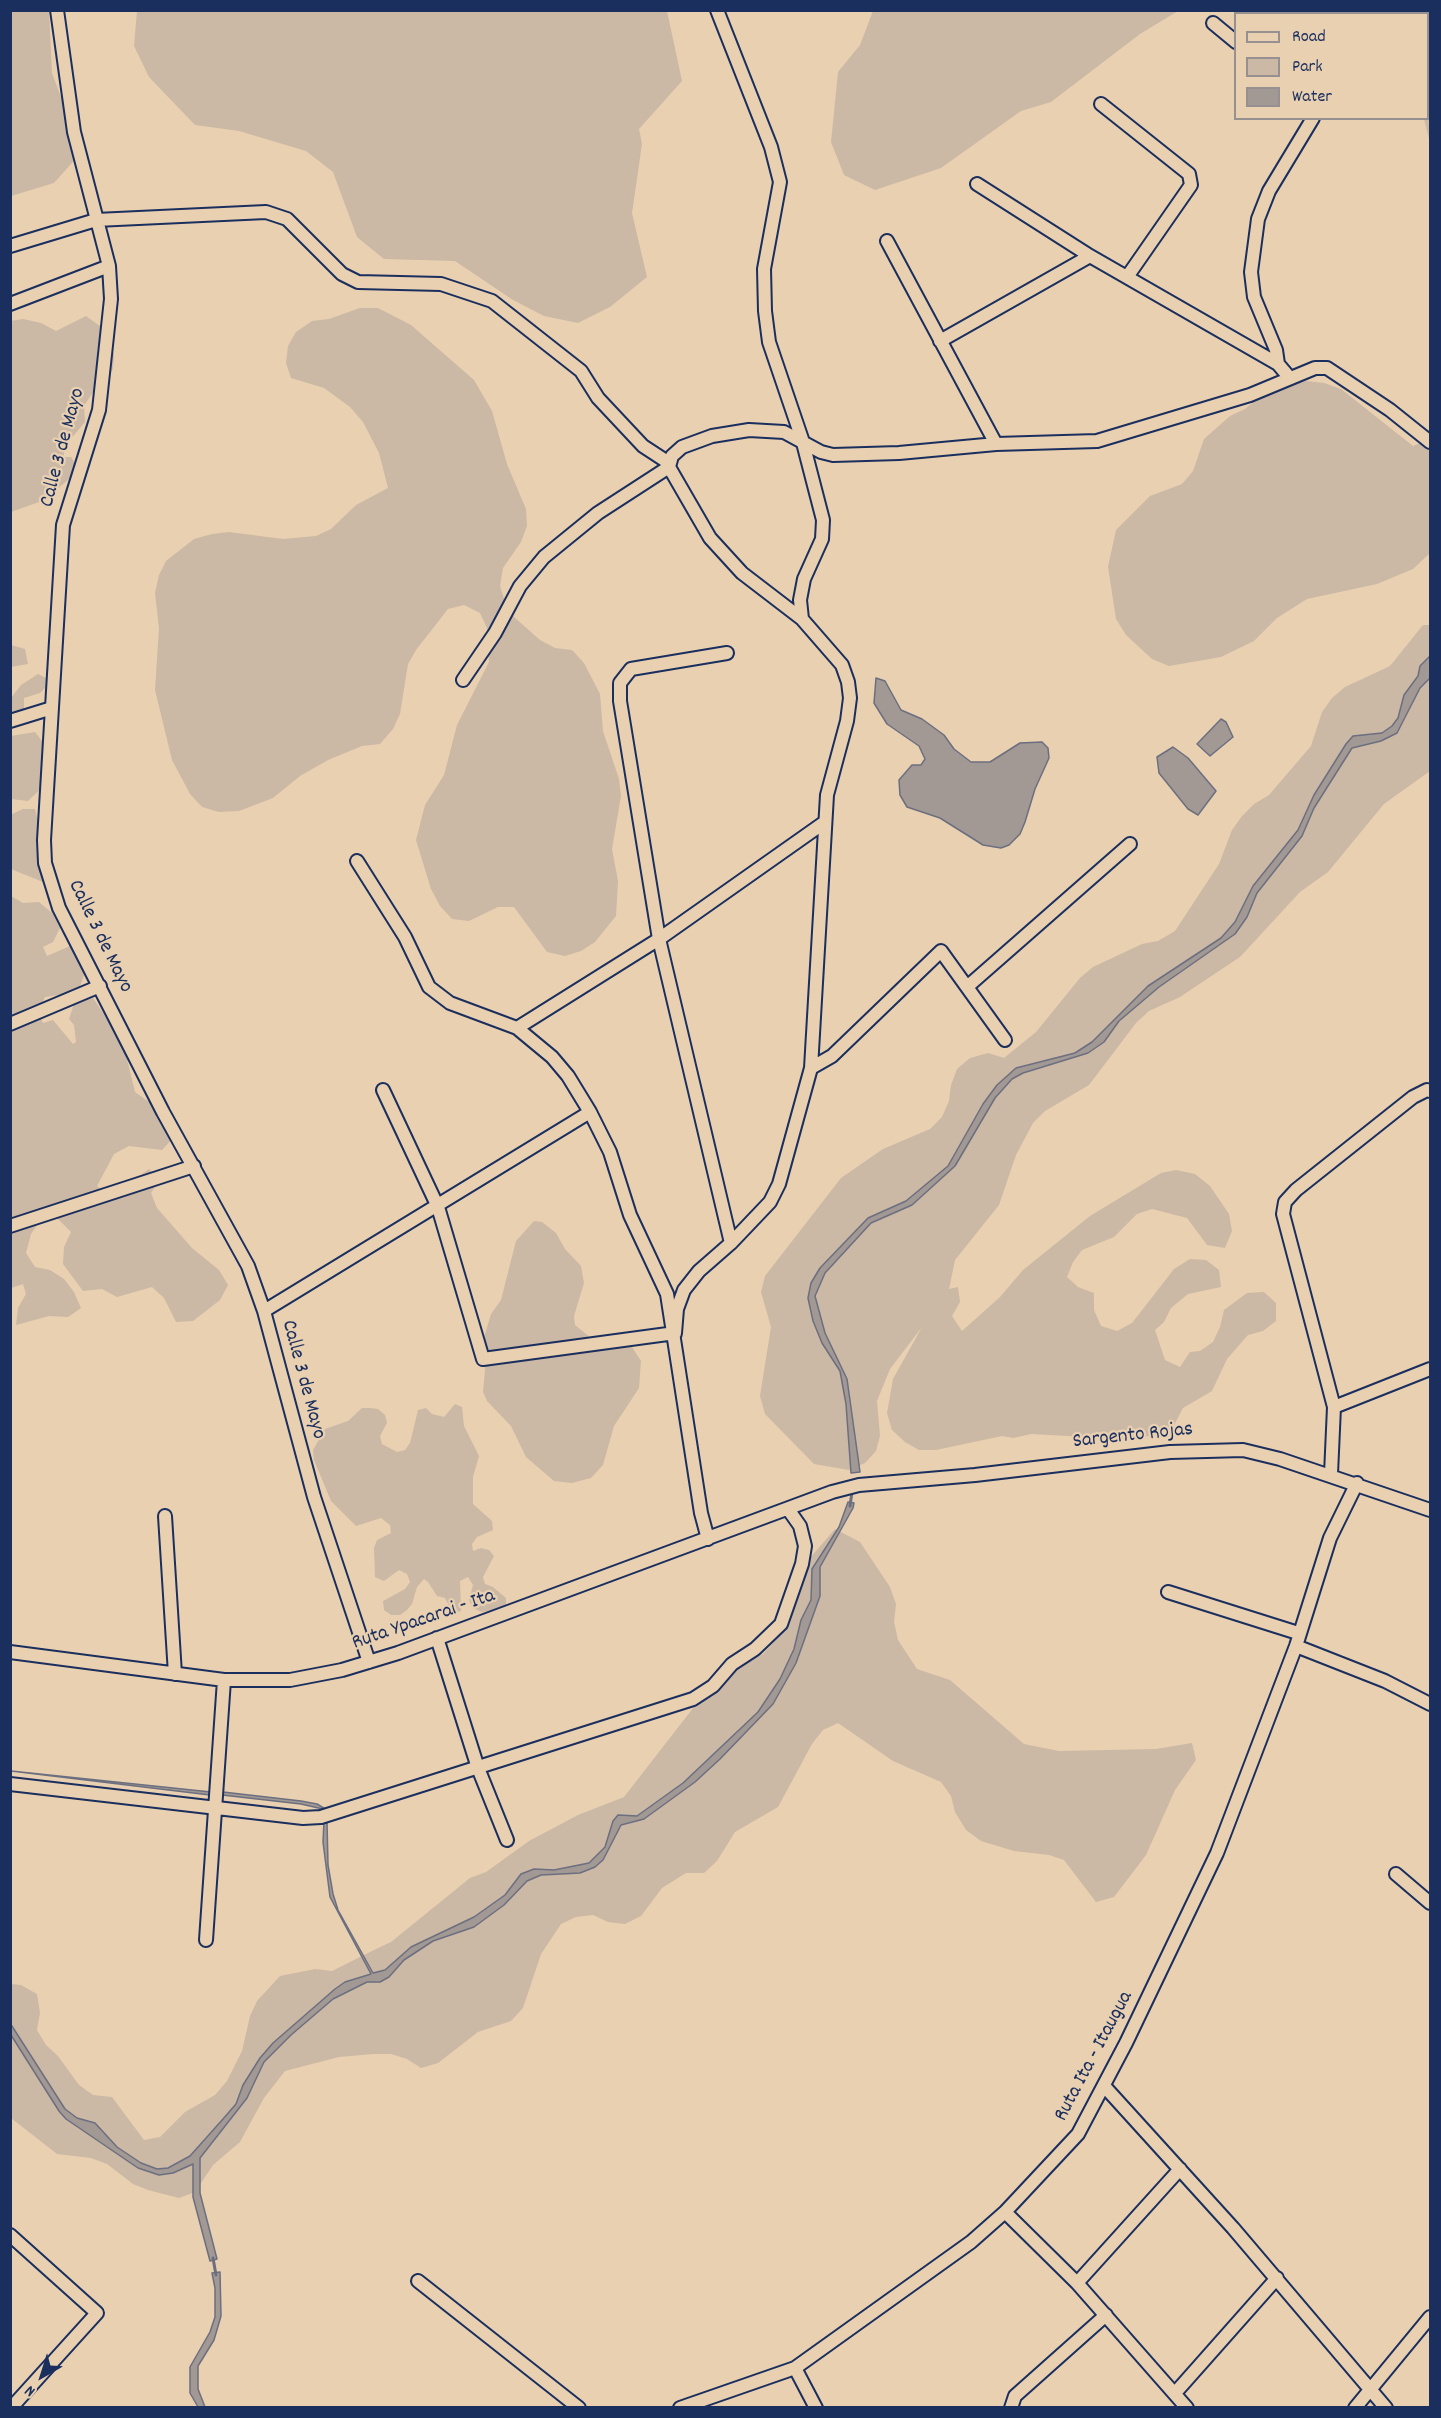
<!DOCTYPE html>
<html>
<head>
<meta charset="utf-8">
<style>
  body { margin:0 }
  #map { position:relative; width:1441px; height:2418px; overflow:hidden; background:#e9d0b1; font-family:Dekko,sans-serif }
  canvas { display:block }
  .frame { position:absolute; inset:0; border:12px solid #1b2f5e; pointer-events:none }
  .legend { position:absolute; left:1234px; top:12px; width:195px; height:108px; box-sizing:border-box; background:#e9d0b1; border:2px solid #979090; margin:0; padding:8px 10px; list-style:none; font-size:18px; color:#1b2f5e }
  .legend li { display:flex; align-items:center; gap:12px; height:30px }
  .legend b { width:30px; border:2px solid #979090 }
  .north { position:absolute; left:12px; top:2346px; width:60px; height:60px; -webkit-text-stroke:4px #e9d0b1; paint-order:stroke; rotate:219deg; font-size:16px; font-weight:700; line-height:24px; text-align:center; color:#1b2f5e }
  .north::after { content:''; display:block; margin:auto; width:21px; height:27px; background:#1b2f5e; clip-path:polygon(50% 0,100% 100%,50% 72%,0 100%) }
</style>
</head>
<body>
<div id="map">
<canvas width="1441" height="2418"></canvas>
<div class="frame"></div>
<ul class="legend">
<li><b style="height:8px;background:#e9d0b1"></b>Road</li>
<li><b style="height:16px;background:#cbb8a5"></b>Park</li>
<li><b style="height:16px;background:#a29995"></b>Water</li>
</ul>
<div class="north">N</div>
</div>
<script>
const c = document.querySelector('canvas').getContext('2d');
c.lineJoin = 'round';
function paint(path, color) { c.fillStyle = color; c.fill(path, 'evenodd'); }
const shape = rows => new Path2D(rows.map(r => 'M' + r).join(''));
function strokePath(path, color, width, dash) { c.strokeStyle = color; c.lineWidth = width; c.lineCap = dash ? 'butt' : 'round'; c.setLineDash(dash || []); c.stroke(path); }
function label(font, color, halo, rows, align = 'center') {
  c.font = font + ' Dekko,sans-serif'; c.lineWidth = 4.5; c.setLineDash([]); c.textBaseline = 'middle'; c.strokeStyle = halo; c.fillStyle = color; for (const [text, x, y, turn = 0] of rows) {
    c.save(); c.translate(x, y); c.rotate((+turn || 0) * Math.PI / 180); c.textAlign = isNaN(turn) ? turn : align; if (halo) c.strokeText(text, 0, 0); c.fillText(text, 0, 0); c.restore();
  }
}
const green = shape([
  [11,11,49,11,52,73,74,132,78,156,54,183,11,196],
  [137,11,667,11,682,81,639,129,642,144,632,213,647,277,610,307,578,323,544,316,513,300,455,261,384,259,357,237,333,172,306,151,239,131,195,125,149,77,134,46],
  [873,11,1178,11,1140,34,1051,102,1021,111,941,168,875,190,844,175,831,142,838,72,860,45],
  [1426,11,1430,11,1430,143,1424,119,1428,118],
  [360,308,378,308,411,325,474,380,492,411,507,464,526,509,527,526,521,542,503,568,500,586,505,602,514,617,540,640,555,648,572,650,584,663,600,694,603,731,619,779,621,796,612,849,618,881,616,916,595,942,581,951,565,956,547,952,514,907,498,907,469,921,452,919,440,906,431,889,416,840,425,805,444,775,457,725,489,662,487,628,480,613,464,605,448,609,416,650,408,664,400,714,393,729,380,744,362,746,328,760,300,776,273,798,239,811,219,812,202,807,190,794,172,760,155,690,159,628,155,593,159,575,166,561,194,539,212,534,229,532,283,539,316,536,331,529,356,505,388,488,379,453,363,422,350,407,324,388,291,378,286,363,288,346,296,332,312,321,329,319],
  [86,316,100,326,109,339,114,355,113,368,107,383,93,392,84,406,85,422,64,447,64,457,71,457,78,468,68,480,42,501,11,512,10,321,23,319,41,323,56,331],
  [1306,381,1324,383,1341,389,1413,446,1426,441,1430,444,1430,553,1413,569,1377,584,1307,599,1277,618,1254,641,1221,657,1169,666,1152,659,1126,635,1116,619,1108,567,1116,530,1150,496,1182,484,1193,471,1204,439,1230,416,1245,409,1272,387],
  [1423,625,1430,625,1430,771,1384,804,1328,872,1300,892,1240,957,1180,997,1149,1011,1136,1023,1089,1085,1045,1111,1033,1123,1016,1155,999,1205,955,1260,949,1289,958,1287,960,1302,952,1316,962,1331,1000,1297,1023,1270,1090,1216,1161,1173,1176,1170,1195,1174,1210,1186,1229,1214,1232,1231,1225,1248,1207,1245,1187,1218,1152,1209,1137,1214,1114,1237,1082,1250,1073,1262,1067,1277,1078,1287,1094,1293,1094,1310,1101,1326,1117,1331,1132,1323,1174,1269,1190,1259,1206,1260,1219,1270,1221,1287,1188,1294,1171,1308,1164,1322,1155,1330,1165,1360,1180,1367,1190,1352,1200,1351,1213,1342,1220,1327,1224,1310,1247,1293,1264,1292,1276,1303,1276,1321,1263,1331,1248,1335,1227,1359,1212,1391,1183,1408,1172,1429,1157,1435,1123,1439,1031,1434,1013,1438,1002,1436,936,1450,919,1450,905,1442,892,1430,887,1413,893,1379,922,1327,890,1369,877,1401,880,1436,876,1451,865,1463,849,1470,814,1464,765,1414,760,1396,771,1327,761,1292,765,1276,841,1178,883,1149,930,1129,942,1117,949,1101,951,1085,957,1069,970,1058,988,1053,1004,1058,1036,1032,1080,978,1093,967,1142,944,1158,941,1175,931,1219,864,1232,830,1242,816,1254,804,1269,795,1311,746,1322,712,1332,698,1345,687,1390,666],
  [11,645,25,649,28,664,11,667],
  [38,674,52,681,40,693,24,698,24,709,11,717,11,698,21,685],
  [35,732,56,759,54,776,28,801,11,799,11,736],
  [23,809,35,809,38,821,43,822,50,867,43,882,11,869,10,815],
  [11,896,23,903,39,902,52,913,60,928,53,942,43,947,47,956,70,946,81,957,84,975,78,992,45,997,38,1012,43,1023,53,1020,73,1044,76,1042,74,1025,69,1019,75,1001,93,998,123,1043,135,1092,163,1112,173,1138,162,1150,129,1146,114,1154,97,1186,110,1197,149,1169,160,1179,151,1193,157,1208,192,1248,219,1270,228,1285,220,1300,193,1321,176,1322,164,1298,152,1287,117,1297,102,1289,83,1291,63,1264,64,1247,71,1232,55,1216,40,1221,31,1234,26,1253,35,1267,50,1270,64,1279,74,1292,81,1308,68,1317,49,1316,16,1325,18,1308,26,1294,23,1284,11,1288],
  [534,1221,542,1222,556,1233,565,1249,581,1266,584,1283,574,1316,575,1325,597,1343,632,1347,641,1361,639,1388,614,1426,603,1465,591,1478,572,1483,554,1481,526,1457,511,1426,487,1401,483,1392,486,1358,483,1341,491,1314,501,1300,516,1241],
  [455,1404,462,1407,464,1426,479,1456,473,1477,473,1504,492,1521,493,1530,477,1537,472,1544,473,1551,481,1548,489,1550,494,1556,483,1577,485,1584,493,1587,506,1598,506,1607,482,1612,473,1608,469,1600,473,1585,468,1577,460,1581,461,1611,453,1613,445,1598,437,1596,428,1582,424,1579,417,1587,412,1604,407,1610,400,1615,391,1615,384,1610,383,1601,405,1589,410,1582,407,1574,399,1570,384,1581,375,1577,374,1548,377,1540,391,1533,390,1525,381,1518,356,1526,331,1501,314,1460,313,1450,325,1429,348,1421,362,1408,370,1408,378,1409,385,1415,387,1423,380,1436,382,1444,397,1452,405,1450,410,1443,418,1410,426,1408,432,1414,444,1417],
  [835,1529,860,1542,890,1587,896,1604,894,1622,898,1640,917,1669,950,1680,1024,1744,1059,1751,1156,1749,1192,1743,1196,1760,1175,1790,1146,1855,1114,1897,1096,1902,1064,1860,1049,1855,1014,1851,981,1841,966,1830,955,1812,951,1796,941,1782,893,1761,838,1723,823,1730,812,1744,778,1807,735,1832,717,1861,704,1873,686,1873,662,1888,641,1916,625,1924,608,1922,593,1915,576,1917,561,1924,541,1954,523,2008,511,2021,478,2032,438,2063,421,2068,407,2059,391,2054,373,2054,339,2057,285,2071,264,2098,240,2142,213,2165,195,2192,179,2198,148,2190,133,2184,107,2164,91,2158,57,2154,11,2118,11,1984,21,1985,37,1994,40,2013,37,2030,46,2045,58,2056,79,2085,93,2095,112,2097,144,2140,160,2137,185,2112,215,2095,227,2081,242,2051,250,2016,257,2001,280,1976,315,1969,332,1971,376,1949,391,1942,470,1878,486,1872,529,1841,578,1815,624,1797,718,1676,763,1654,774,1642,797,1597,795,1581,803,1566]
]);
const water = shape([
  [1430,656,1430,678,1420,688,1397,733,1381,741,1352,748,1314,808,1302,836,1257,893,1247,917,1235,934,1159,987,1119,1021,1104,1042,1088,1053,1023,1073,1012,1079,995,1098,955,1166,912,1205,871,1223,825,1273,815,1296,825,1333,847,1379,860,1472,851,1473,846,1404,840,1371,822,1343,813,1321,808,1298,811,1283,820,1268,868,1218,906,1201,948,1166,983,1104,997,1085,1016,1068,1075,1053,1092,1042,1148,986,1221,938,1235,922,1253,886,1298,830,1314,795,1346,744,1353,736,1382,733,1392,726,1398,718,1404,695,1418,676,1420,666,1430,656],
  [876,678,885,681,901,710,922,719,944,735,954,749,971,762,990,762,1020,743,1042,742,1048,748,1049,758,1035,789,1025,822,1020,834,1009,845,1001,848,983,845,940,818,907,807,900,795,899,780,912,765,921,765,925,759,919,746,887,724,874,703,876,678],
  [1221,719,1226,722,1233,737,1210,756,1197,744,1221,719],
  [1173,747,1188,758,1216,791,1198,815,1188,809,1159,773,1157,757,1173,747],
  [848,1502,854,1503,853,1508,820,1567,820,1596,796,1663,773,1704,720,1759,695,1782,644,1819,621,1825,603,1860,595,1867,580,1873,541,1875,527,1881,504,1905,474,1927,433,1941,404,1960,389,1977,380,1982,367,1982,333,1999,291,2035,264,2062,247,2098,200,2158,200,2193,217,2259,210,2261,193,2197,193,2164,173,2173,159,2175,138,2168,66,2119,59,2111,11,2035,10,2023,65,2109,77,2118,95,2123,117,2147,141,2163,157,2169,168,2168,190,2156,223,2119,236,2104,243,2085,260,2058,273,2043,335,1989,345,1982,371,1974,330,1897,323,1842,324,1821,327,1821,328,1865,333,1894,338,1910,373,1973,385,1970,411,1947,474,1917,505,1895,521,1874,534,1869,554,1870,589,1863,605,1847,613,1821,618,1815,637,1816,683,1783,758,1712,780,1679,794,1649,801,1620,811,1600,812,1569,839,1527,848,1502],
  [11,1771,211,1792,210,1795,11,1771],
  [223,1792,301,1801,317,1804,327,1810,301,1804,222,1795,223,1792],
  [220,2272,221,2316,214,2340,198,2366,198,2389,205,2407,198,2407,190,2393,190,2367,210,2332,215,2317,215,2288,212,2273,220,2272]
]);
const stream = shape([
  [850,1506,852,1492],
  [213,2258,216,2275]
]);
const minor = shape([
  [57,10,74,132,109,266,111,299,99,410,63,525,44,840,45,863,59,908,163,1112,248,1266,264,1311,314,1497,369,1662],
  [717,10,771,147,780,182,764,269,765,311,769,342,802,439,823,520,822,539,804,579,800,600,802,619],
  [1393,14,1395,10],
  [1213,23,1236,42],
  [1101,104,1189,174,1191,185,1127,277],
  [977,184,1090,256,1278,364,1289,377],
  [887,241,996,444],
  [10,246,96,220,266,212,287,219,342,274,358,282,441,284,492,301,581,371,598,398,643,446,669,463],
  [10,304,109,266],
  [940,341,1090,256],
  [1278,364,1276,350,1254,297,1251,272,1258,219,1269,191,1313,118],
  [727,653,631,669,620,683,620,701,659,939,731,1243],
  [463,680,495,633,520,586,544,557,598,513,669,467],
  [10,721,52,708],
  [357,861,405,937,429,987,450,1003,517,1028,552,1057,568,1076,590,1112,610,1152,630,1215,667,1294,701,1513,708,1539],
  [967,987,1130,844],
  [10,1024,100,986],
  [517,1028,659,939,825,822],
  [811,1068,832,1056,941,951,1005,1040],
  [383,1090,438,1207,483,1359,675,1333,677,1309,684,1290,699,1271,731,1243,770,1202,779,1184,811,1068,827,795,847,721,850,698,848,682,842,665,802,619,742,573,710,538,669,467,672,456,682,447,712,436,749,430,784,432,821,452,833,455,899,453,996,444,1097,441,1250,395,1315,368,1327,368,1390,410,1430,442],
  [10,1226,194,1166],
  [264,1311,590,1112],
  [1334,1407,1430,1369],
  [1331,1474,1334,1407,1283,1214,1285,1202,1296,1190,1413,1097,1427,1090,1430,1091],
  [165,1516,175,1674],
  [1168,1592,1298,1633],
  [437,1638,478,1768,507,1840],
  [1296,1646,1385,1681,1430,1704],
  [10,1652,224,1680,290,1680,342,1670,398,1653,832,1492,859,1485,975,1475,1170,1452,1243,1450,1280,1459,1430,1510],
  [10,1784,303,1818,321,1817,693,1699,713,1686,732,1664,755,1649,781,1624,802,1564,805,1546,800,1526,788,1509],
  [1396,1874,1430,1903],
  [206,1940,224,1680],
  [1105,2087,1233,2228,1386,2408],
  [1005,2212,1077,2283,1187,2408],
  [10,2235,97,2313,11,2408],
  [418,2281,579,2408],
  [1077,2283,1180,2169],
  [795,2368,816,2408],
  [1176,2392,1277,2278],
  [680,2408,795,2368,971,2242,1005,2212,1078,2134,1126,2043,1217,1853,1296,1646,1330,1538,1357,1483],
  [1011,2408,1015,2396,1106,2315],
  [1355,2408,1430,2317]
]);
const streetNames = [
  ["Calle 3 de Mayo",64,448,-75],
  ["Calle 3 de Mayo",99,937,64],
  ["Calle 3 de Mayo",302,1380,75],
  ["Sargento Rojas",1133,1437,-6],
  ["Ruta Ypacarai - Ita",424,1621,-19],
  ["Ruta Ita - Itaugua",1095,2057,-62]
];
paint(green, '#cbb8a5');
paint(water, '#a29995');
strokePath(water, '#6c6f7f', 1.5);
strokePath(stream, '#6c6f7f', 3);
strokePath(minor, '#1b2f5e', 16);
strokePath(minor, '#e9d0b1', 12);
label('21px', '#1b2f5e', '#e9d0b1', streetNames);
</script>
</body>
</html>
